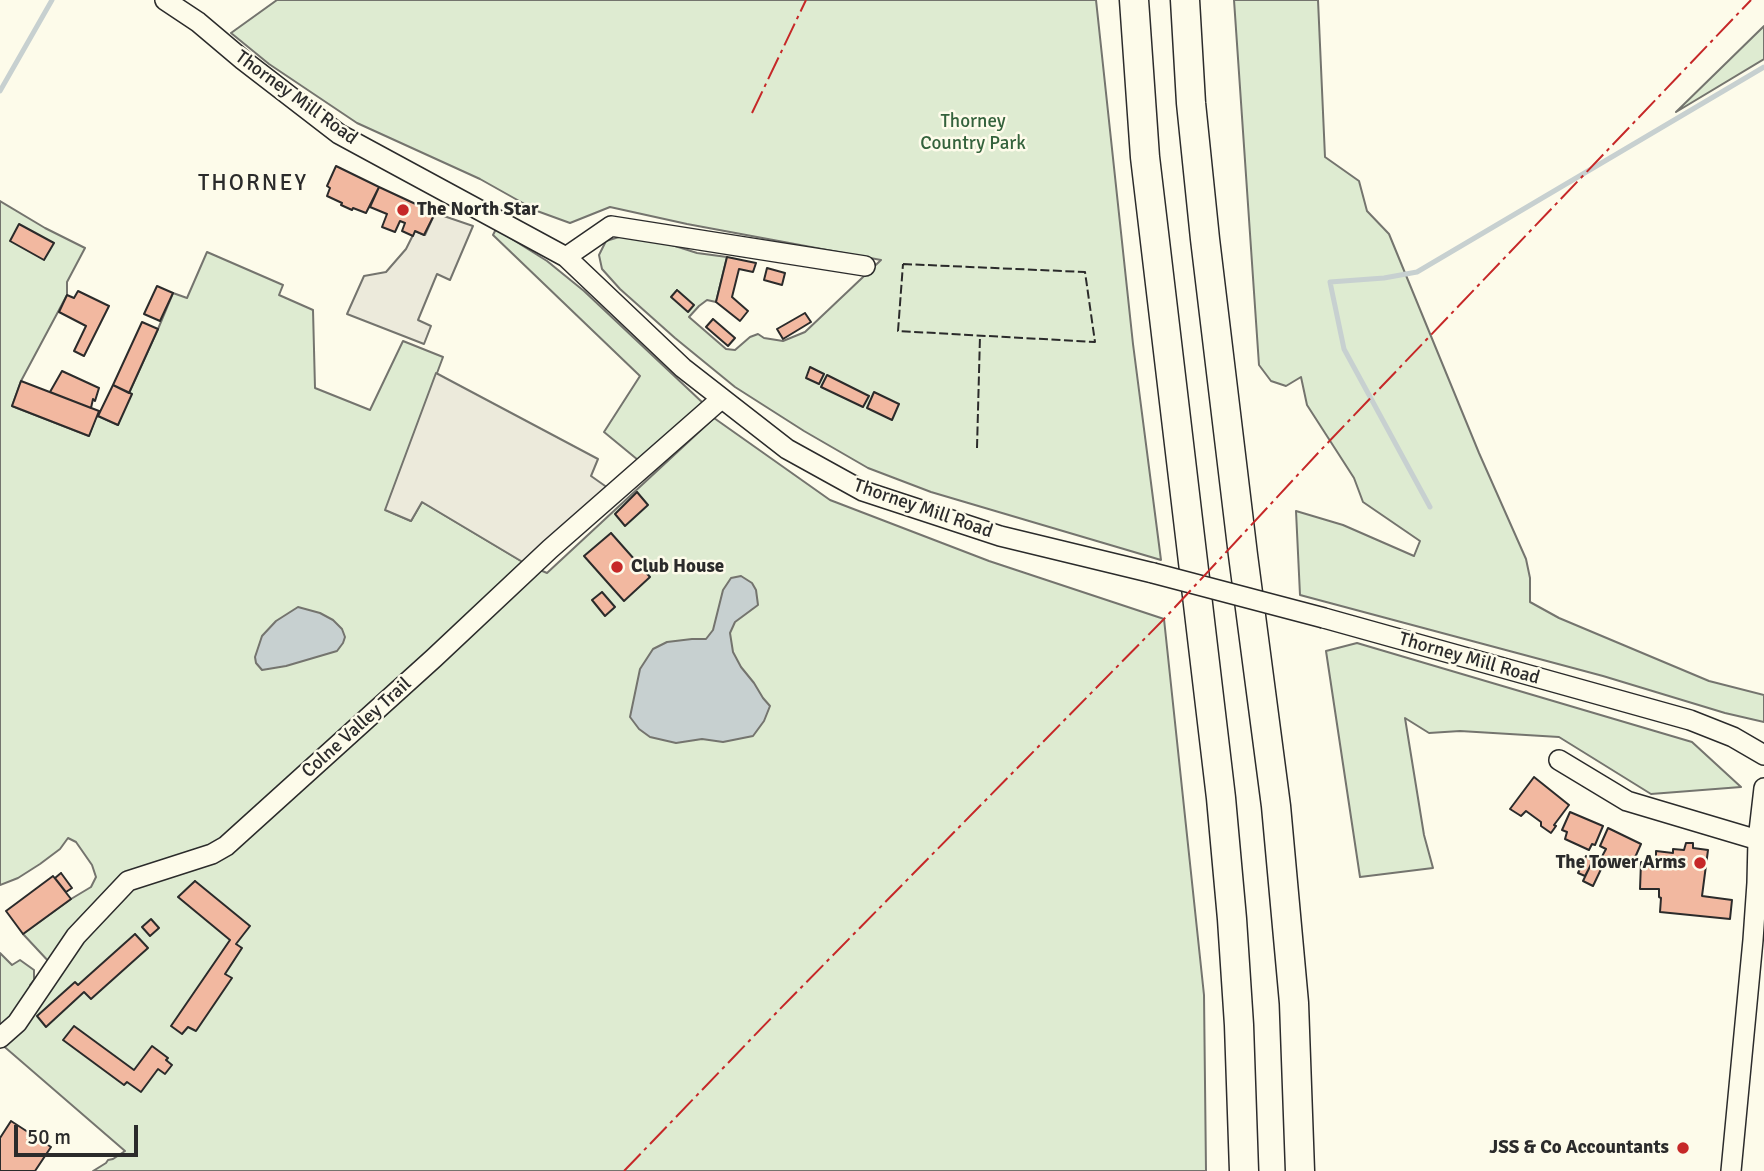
<!DOCTYPE html>
<html>
<head>
<meta charset="utf-8">
<style>
  body { margin:0 }
  #map { position:relative; width:1764px; height:1171px; overflow:hidden; background:#fdfbea; font-family:Signika,sans-serif }
  canvas { display:block }
  .scale { position:absolute; left:14px; top:1125px; width:124px; height:32px; box-sizing:border-box; border:4px solid #2b2b2b; border-top:0; padding-left:9px; font-size:21px; line-height:24px; white-space:nowrap; color:#2b2b2b; -webkit-text-stroke:5px #fdfbea; paint-order:stroke }
</style>
</head>
<body>
<div id="map">
<canvas width="1764" height="1171"></canvas>
<div class="scale">50 m</div>
</div>
<script>
const c = document.querySelector('canvas').getContext('2d');
c.lineJoin = 'round';
function paint(path, color) { c.fillStyle = color; c.fill(path, 'evenodd'); }
const shape = rows => new Path2D(rows.map(r => 'M' + r).join(''));
function strokePath(path, color, width, dash) { c.strokeStyle = color; c.lineWidth = width; c.lineCap = dash ? 'butt' : 'round'; c.setLineDash(dash || []); c.stroke(path); }
function label(font, color, halo, rows, align = 'center') {
  c.font = font + ' Signika,sans-serif'; c.lineWidth = 5; c.setLineDash([]); c.textBaseline = 'middle'; c.strokeStyle = halo; c.fillStyle = color; for (const [text, x, y, turn = 0] of rows) {
    c.save(); c.translate(x, y); c.rotate((+turn || 0) * Math.PI / 180); c.textAlign = isNaN(turn) ? turn : align; if (halo) c.strokeText(text, 0, 0); c.fillText(text, 0, 0); c.restore();
  }
}
const green = shape([
  [277,0,1096,0,1133,344,1161,560,931,492,868,468,804,431,735,387,675,338,620,289,602,269,599,255,606,241,619,237,634,236,650,238,697,253,727,257,716,302,707,300,699,306,689,317,726,349,735,350,750,337,758,334,764,338,783,341,805,332,881,260,687,224,610,207,570,223,537,211,480,179,357,123,269,64,231,33,277,0],
  [1234,0,1318,0,1325,157,1359,181,1367,211,1389,234,1479,453,1526,559,1530,578,1530,602,1559,618,1709,681,1764,695,1764,722,1725,713,1603,676,1300,595,1296,511,1343,525,1414,556,1420,541,1363,502,1354,478,1307,405,1301,377,1286,386,1271,381,1259,365,1234,0],
  [1764,26,1764,59,1676,112,1764,26],
  [0,201,45,228,85,248,67,282,67,295,21,381,12,406,89,436,96,417,98,416,118,425,129,393,158,329,173,293,187,298,207,252,283,285,279,295,313,310,315,388,370,410,403,341,443,357,386,510,411,521,422,502,526,564,547,573,714,418,830,500,989,561,1164,619,1204,995,1206,1171,93,1171,106,1163,108,1160,113,1159,125,1151,0,1043,51,964,23,934,71,899,91,887,96,877,92,865,76,842,68,838,60,849,40,864,18,878,0,885,0,201],
  [496,229,547,261,584,291,703,403,638,460,604,432,640,376,493,235,496,229],
  [1357,643,1692,742,1741,787,1651,794,1559,737,1460,731,1429,733,1405,718,1424,835,1433,868,1360,877,1326,651,1357,643],
  [0,953,12,965,20,960,34,970,34,980,30,985,33,988,0,1030,0,953]
]);
const parking = shape([
  [435,213,473,226,450,280,437,274,418,320,431,326,424,344,347,314,364,276,386,272,406,249,415,231,425,235,435,213],
  [436,373,598,459,591,476,608,488,526,564,422,502,411,521,385,510,436,373]
]);
const water = shape([
  [741,576,752,583,756,590,758,605,735,622,730,633,733,652,741,667,754,683,763,698,770,706,764,721,753,736,723,742,702,739,676,743,650,737,639,729,630,717,640,669,653,649,667,642,692,639,706,639,713,630,723,590,731,578,741,576],
  [298,607,320,613,333,620,342,629,345,637,343,643,337,651,286,666,262,670,256,663,255,657,262,636,276,621,298,607]
]);
const stream = shape([
  [0,91,52,0],
  [1430,507,1344,349,1330,282,1384,278,1417,272,1764,67]
]);
const building = shape([
  [336,166,379,187,366,213,353,208,352,210,341,205,342,203,327,196,330,188,327,186,336,166],
  [379,187,435,213,424,235,415,231,413,236,402,231,405,223,400,221,395,232,382,227,387,214,370,207,379,187],
  [19,224,54,243,44,260,10,241,19,224],
  [727,257,756,263,753,272,739,269,732,297,748,311,740,321,716,302,727,257],
  [767,268,785,273,782,285,764,280,767,268],
  [157,286,173,293,160,321,144,314,157,286],
  [677,290,694,305,688,312,671,297,677,290],
  [78,291,109,306,84,356,74,351,86,326,59,312,67,295,74,298,78,291],
  [805,313,811,322,783,339,777,329,805,313],
  [713,319,735,338,728,346,706,327,713,319],
  [142,322,158,329,129,393,113,385,142,322],
  [810,367,824,374,819,384,806,378,810,367],
  [62,371,99,388,95,401,93,399,91,408,50,392,62,371],
  [827,375,869,396,863,407,821,387,827,375],
  [21,381,99,411,89,436,12,406,21,381],
  [113,385,132,394,118,425,98,416,113,385],
  [874,392,899,404,892,420,867,408,874,392],
  [637,492,648,505,625,526,615,514,637,492],
  [611,533,650,577,624,601,584,556,611,533],
  [602,592,615,607,605,616,592,600,602,592],
  [1534,777,1569,805,1554,825,1556,826,1551,833,1541,826,1541,822,1526,811,1521,816,1510,809,1534,777],
  [1570,812,1603,826,1595,845,1592,844,1589,850,1565,839,1567,832,1562,830,1570,812],
  [1608,828,1641,844,1633,862,1627,859,1622,867,1616,865,1614,869,1599,862,1606,849,1600,846,1608,828],
  [1686,843,1693,843,1693,848,1708,850,1702,896,1732,900,1730,919,1660,912,1661,898,1659,897,1659,889,1640,889,1641,862,1656,863,1656,851,1673,853,1673,849,1684,850,1686,843],
  [1586,856,1594,859,1585,876,1578,873,1586,856],
  [1593,860,1603,865,1593,886,1583,881,1593,860],
  [61,873,72,888,66,892,55,878,61,873],
  [53,876,71,899,23,934,6,911,53,876],
  [195,881,250,926,236,944,242,948,225,974,232,978,196,1031,188,1027,182,1034,171,1026,230,940,178,897,195,881],
  [151,919,159,928,150,936,142,927,151,919],
  [135,934,148,948,91,999,84,992,46,1027,37,1016,75,982,78,985,135,934],
  [74,1026,134,1070,152,1046,168,1058,166,1060,172,1065,165,1074,158,1069,141,1092,127,1082,124,1085,63,1040,74,1026],
  [11,1121,51,1147,35,1171,0,1171,0,1138,11,1121]
]);
const minor = shape([
  [165,0,198,22,243,60,339,134,566,257,683,368,787,449,863,491,1000,536,1153,573],
  [566,257,611,226,865,266],
  [1324,618,1690,720,1733,737,1764,755],
  [1559,760,1627,801,1758,840],
  [0,1038,17,1023,76,936,128,881,212,854,226,846,434,658,550,549,721,399],
  [1731,1171,1753,940,1757,883,1758,840,1764,788]
]);
const highway = shape([
  [1134,0,1145,157,1221,798,1232,919,1239,1025,1244,1171],
  [1185,0,1191,103,1205,239,1243,555,1276,806,1294,1003,1300,1171]
]);
const minorBridge = shape([
  [1153,573,1324,618]
]);
const fence = shape([
  [903,264,1085,272,1095,342,898,331,903,264],
  [977,448,980,336]
]);
const power = shape([
  [752,113,806,0],
  [624,1171,779,1010,1164,619,1319,452,1751,0]
]);
const markers = [
  [403,210,7,"#c62828"],
  [617,567,7,"#c62828"],
  [1700,863,7,"#c62828"],
  [1683,1148,7,"#c62828"]
];
const streetNames = [
  ["Thorney Mill Road",296,98,36],
  ["Thorney Mill Road",923,509,19],
  ["Thorney Mill Road",1469,659,16],
  ["Colne Valley Trail",357,728,-42]
];
const parkNames = [
  ["Thorney",973,122],
  ["Country Park",973,144]
];
const poiNames = [
  ["The North Star",417,210],
  ["Club House",631,567],
  ["The Tower Arms",1686,863,"right"],
  ["JSS & Co Accountants",1669,1148,"right"]
];
const quarterNames = [
  ["THORNEY",253,184]
];
paint(green, '#deebd1');
strokePath(green, '#74746e', 2);
paint(parking, '#eceadb');
strokePath(parking, '#74746e', 2);
paint(water, '#c7d0d0');
strokePath(water, '#74746e', 2);
strokePath(stream, '#c7d0d0', 5);
paint(building, '#f2b8a0');
strokePath(building, '#2b2b2b', 2);
strokePath(minor, '#2b2b2b', 22);
strokePath(highway, '#2b2b2b', 31);
strokePath(minor, '#fdfbea', 19);
strokePath(highway, '#fdfbea', 28);
strokePath(minorBridge, '#2b2b2b', 22, []);
strokePath(minorBridge, '#fdfbea', 19);
strokePath(fence, '#2b2b2b', 2, [9, 3.5]);
strokePath(power, '#c62828', 2, [24, 5, 3.5, 5]);
for (const [x, y, r, color] of markers) { const dot = new Path2D(); dot.arc(x, y, r, 0, 2 * Math.PI); c.fillStyle = color; c.fill(dot); strokePath(dot, '#fdfbea', 2.5); }
label('19px', '#2b2b2b', '#fdfbea', streetNames);
label('19px', '#34623c', '#fdfbea', parkNames);
label('bold 19px', '#2b2b2b', '#fdfbea', poiNames, 'left');
c.letterSpacing = '2px';
label('23px', '#2b2b2b', '#fdfbea', quarterNames);
c.letterSpacing = '0px';
</script>
</body>
</html>
